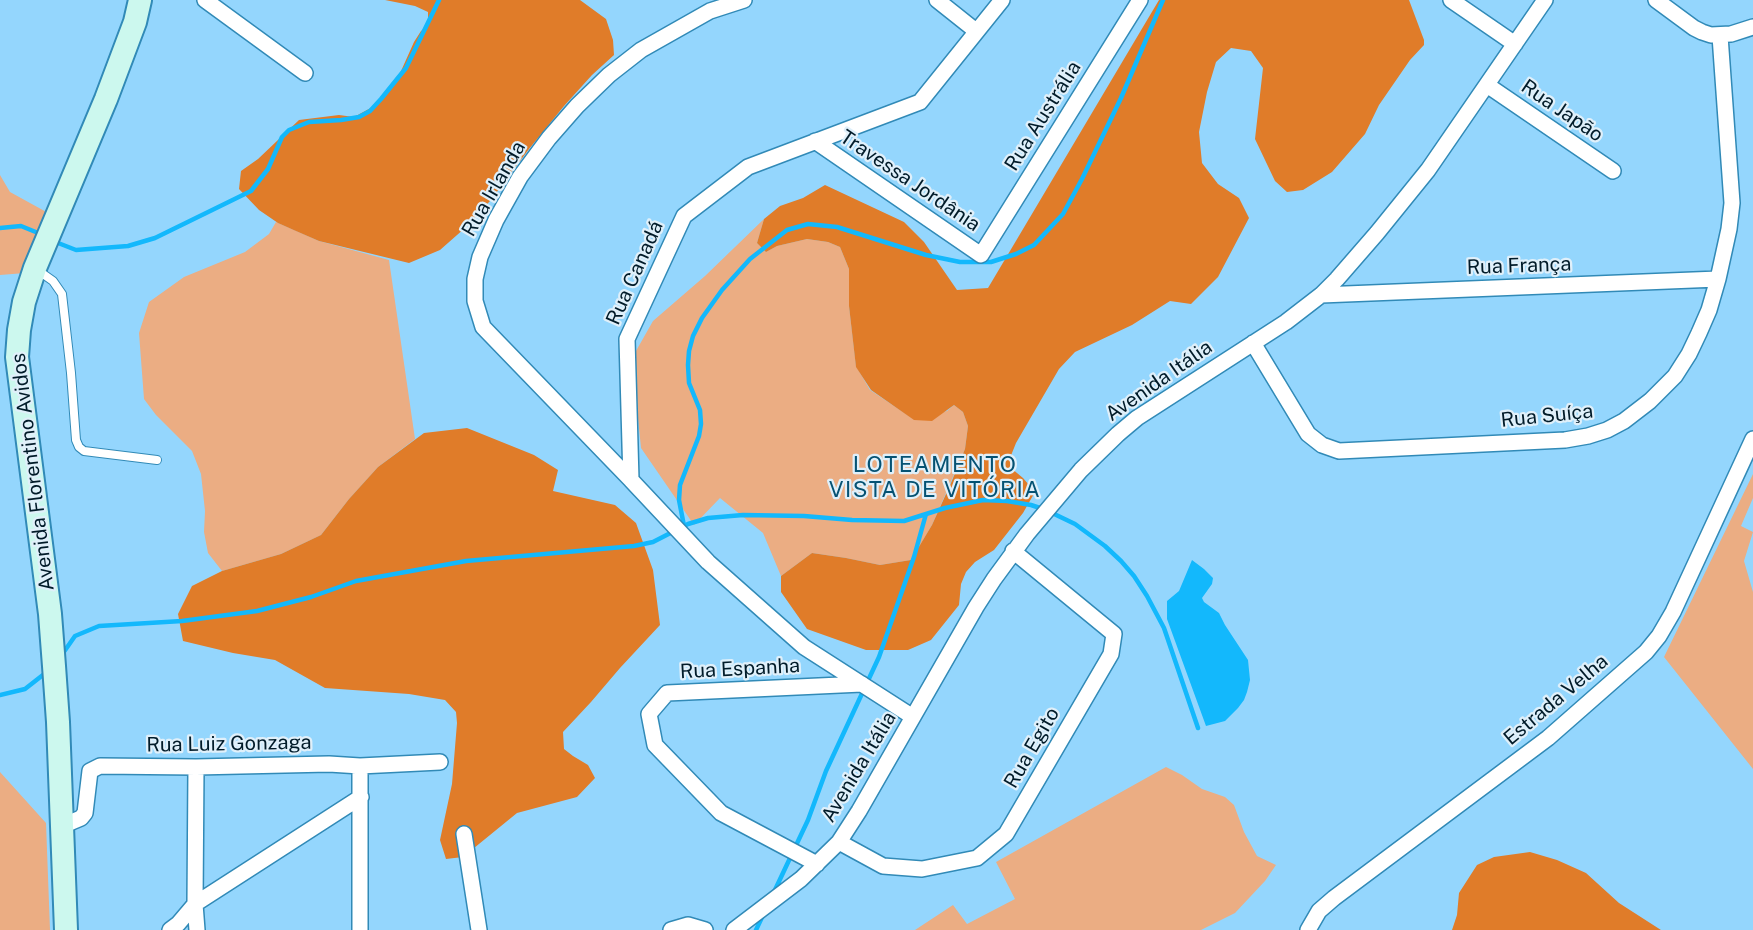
<!DOCTYPE html>
<html>
<head>
<meta charset="utf-8">
<style>
  body { margin:0 }
  canvas { display:block; background:#94d6fd }
</style>
</head>
<body>
<canvas width="1753" height="930"></canvas>
<script>
const c = document.querySelector('canvas').getContext('2d');
c.lineJoin = 'round';
function paint(path, color) { c.fillStyle = color; c.fill(path, 'evenodd'); }
const shape = rows => new Path2D(rows.map(r => 'M' + r).join(''));
function strokePath(path, color, width, dash) { c.strokeStyle = color; c.lineWidth = width; c.lineCap = dash ? 'butt' : 'round'; c.setLineDash(dash || []); c.stroke(path); }
function label(font, color, halo, rows, align = 'center') {
  c.font = font + ' "Public Sans",sans-serif'; c.lineWidth = 4.5; c.setLineDash([]); c.textBaseline = 'middle'; c.strokeStyle = halo; c.fillStyle = color; for (const [text, x, y, turn = 0] of rows) {
    c.save(); c.translate(x, y); c.rotate((+turn || 0) * Math.PI / 180); c.textAlign = isNaN(turn) ? turn : align; if (halo) c.strokeText(text, 0, 0); c.fillText(text, 0, 0); c.restore();
  }
}
const green = shape([
  [0,175,10,192,50,214,25,273,0,275],
  [764,219,757,243,766,252,777,246,807,239,828,242,840,247,849,269,849,306,856,366,870,390,915,420,947,411,954,405,963,412,968,426,965,449,932,525,911,560,880,565,846,558,812,553,781,576,763,533,720,498,694,525,641,448,632,358,653,321,705,276],
  [276,222,319,241,389,260,415,439,378,467,349,499,321,535,281,554,222,571,208,553,204,532,205,511,201,474,192,451,156,415,144,399,139,333,149,302,184,277,245,252,269,234],
  [1753,474,1753,498,1741,526,1753,532,1744,561,1753,592,1753,769,1664,657],
  [1166,767,1182,775,1202,789,1225,797,1234,805,1244,832,1257,856,1276,865,1265,881,1235,913,1201,930,915,930,953,905,967,924,1015,899,996,862],
  [0,772,46,823,50,930,0,930]
]);
const forest = shape([
  [385,0,580,0,606,19,613,40,614,55,592,75,564,106,529,149,490,201,465,228,440,250,409,263,319,241,296,231,278,223,259,210,239,189,241,171,258,159,299,120,339,115,354,117,378,104,397,80,414,42,421,31,428,26,428,12,415,6],
  [1159,0,1409,0,1424,40,1424,45,1410,60,1379,105,1365,134,1332,172,1303,190,1287,192,1275,181,1255,139,1263,68,1251,51,1231,48,1216,62,1207,92,1199,132,1202,163,1218,184,1239,198,1249,218,1218,277,1191,304,1170,301,1132,325,1075,352,1059,369,1016,443,1010,458,1011,468,1023,478,1035,492,1023,513,994,550,975,562,966,572,961,584,959,605,931,640,908,650,866,650,807,629,781,592,781,576,812,553,846,558,880,565,911,560,932,525,951,483,965,449,968,426,963,412,954,405,932,421,914,420,871,390,856,367,849,306,849,269,840,247,828,242,807,239,777,246,766,252,757,243,764,219,780,206,803,198,825,185,904,222,924,242,957,290,988,288],
  [467,428,534,455,558,470,553,491,615,505,636,523,653,570,660,625,620,668,591,702,563,732,564,749,573,756,588,765,595,778,577,797,517,813,463,857,446,859,440,840,452,784,457,723,456,712,445,700,409,694,325,688,275,660,233,653,183,641,178,614,192,586,222,571,281,554,321,535,349,499,378,467,424,433],
  [1530,852,1557,860,1586,873,1619,903,1661,930,1452,930,1457,915,1459,893,1477,865,1494,857]
]);
const water = shape([
  [1192,560,1204,569,1213,578,1212,584,1202,598,1204,602,1219,613,1225,625,1248,660,1250,680,1247,692,1244,700,1238,708,1225,721,1206,726,1167,619,1167,601,1179,591]
]);
const stream = shape([
  [0,228,21,226,43,235],
  [53,241,76,250,128,246,155,238,251,191,268,169,282,137,289,130,309,122,341,120,359,117,370,111,381,99,406,68,439,0],
  [1050,512,1075,524,1105,546,1121,561,1134,576,1147,596,1164,628,1198,728],
  [684,526,679,500,680,485,699,436,701,424,700,410,689,383,688,365,689,351,693,336,702,318,722,290,750,259,787,230,808,224,837,227,926,255,960,262,991,262,1016,254,1034,245,1063,214,1082,179,1121,98,1163,0],
  [61,656,75,636,99,626,182,621,257,611,311,597,356,581,466,561,634,546,653,542,688,524,708,518,743,515,804,516,852,520,904,521,945,508,983,500,1007,501,1031,505,1043,509],
  [0,695,25,689,48,671],
  [774,892,808,820,826,771,879,657,914,557,926,514],
  [756,930,764,913]
]);
const lane = shape([
  [36,269,53,281,62,294,71,373,76,440,79,447,84,451,157,460]
]);
const street = shape([
  [205,0,305,73],
  [937,0,976,31],
  [1451,0,1515,44],
  [1656,0,1694,28,1702,32,1711,35,1731,34,1753,27],
  [1487,85,1613,171],
  [815,141,981,255,1140,0],
  [1321,295,1718,279],
  [1253,343,1308,434,1322,445,1339,451,1565,440,1588,436,1607,430,1624,421,1650,401,1675,376,1689,354,1699,333,1709,310,1718,279,1729,229,1732,203,1720,36],
  [631,480,483,327,475,301,475,279,480,257,496,220,520,177,549,138,577,106,609,75,641,50,710,11,744,0],
  [913,717,804,647,708,562,631,480,627,339,684,216,748,167,920,102,1002,0],
  [196,767,195,904,197,930],
  [62,826,81,818,85,813,90,771,100,766,196,767,329,764,360,766,440,762],
  [464,834,479,930],
  [839,842,883,866,922,869,977,858,1006,834,1111,654,1114,634,1013,551],
  [817,864,721,813,655,745,649,714,667,693,862,684],
  [170,930,178,924,195,904,361,797],
  [360,930,360,766],
  [671,930,688,925,705,930],
  [734,930,801,879,839,842,859,811,976,607,994,579,1027,534,1081,470,1118,434,1137,418,1286,322,1321,295,1337,279,1377,233,1428,170,1545,0],
  [1308,930,1319,911,1334,898,1548,738,1646,652,1659,636,1673,612,1753,439]
]);
const secondary = shape([
  [66,930,58,722,54,666,50,614,17,357,19,330,24,302,35,268,106,99,135,22,140,0]
]);
const streetNames = [
  ["Rua Japão",1562,111,34],
  ["Rua Austrália",1043,116,-58],
  ["Travessa Jordânia",910,181,34],
  ["Rua Irlanda",494,189,-60],
  ["Rua França",1519,266,-2],
  ["Rua Canadá",635,273,-66],
  ["Avenida Itália",1159,381,-35],
  ["Rua Suíça",1547,416,-6],
  ["Avenida Florentino Avidos",33,472,-97],
  ["Rua Espanha",740,669,-3],
  ["Estrada Velha",1556,700,-40],
  ["Rua Luiz Gonzaga",229,744,-1],
  ["Rua Egito",1032,748,-60],
  ["Avenida Itália",859,767,-59]
];
const quarterNames = [
  ["LOTEAMENTO",935,465],
  ["VISTA DE VITÓRIA",935,490]
];
paint(green, '#ebad83');
paint(forest, '#e07c29');
paint(water, '#13b8fc');
strokePath(stream, '#13b8fc', 4.5);
strokePath(lane, '#318ab7', 10);
strokePath(street, '#318ab7', 18);
strokePath(secondary, '#318ab7', 26);
strokePath(lane, '#fff', 8);
strokePath(street, '#fff', 15);
strokePath(secondary, '#ccf8ee', 22);
label('20px', '#011b29', '#e0f0fa', streetNames);
c.letterSpacing = '1.5px';
label('22px', '#055273', '#e0f0fa', quarterNames);
c.letterSpacing = '0px';
</script>
</body>
</html>
